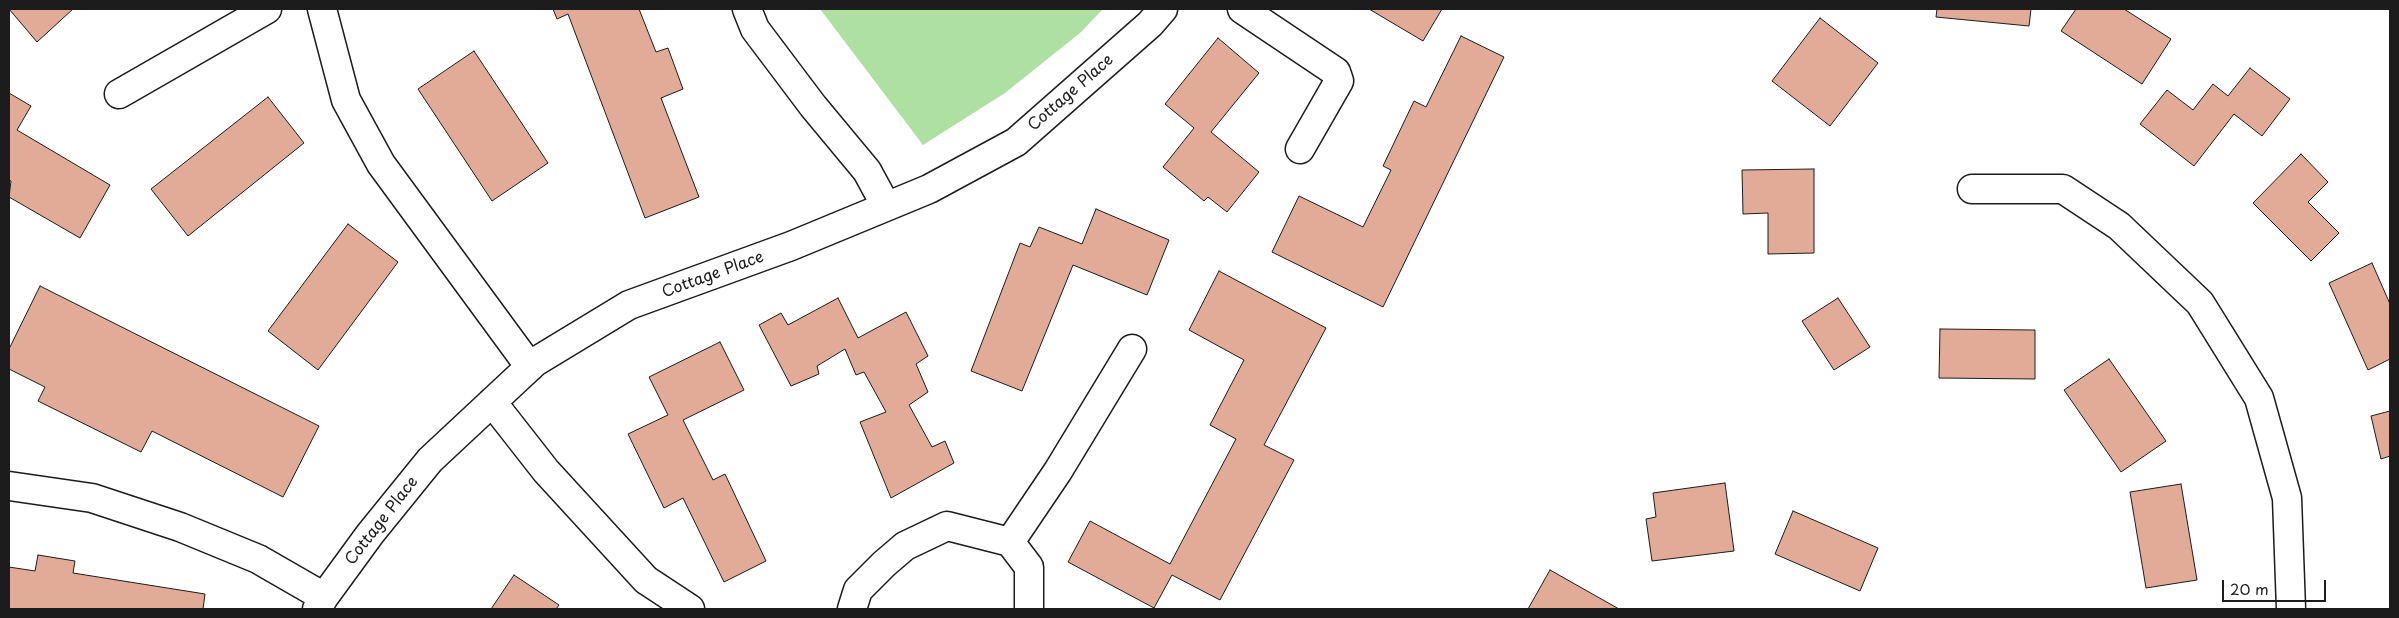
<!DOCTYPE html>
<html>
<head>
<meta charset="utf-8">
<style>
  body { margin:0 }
  #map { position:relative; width:2399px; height:618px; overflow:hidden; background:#fff; font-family:"Playpen Sans",sans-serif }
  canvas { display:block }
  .frame { position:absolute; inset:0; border:10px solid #1c1c1c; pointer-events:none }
  .scale { position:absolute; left:2222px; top:580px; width:104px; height:22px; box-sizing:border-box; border:2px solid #1c1c1c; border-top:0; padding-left:6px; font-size:15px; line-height:18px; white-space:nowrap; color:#1c1c1c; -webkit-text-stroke:4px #fff; paint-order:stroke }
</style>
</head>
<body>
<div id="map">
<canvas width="2399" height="618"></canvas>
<div class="frame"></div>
<div class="scale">20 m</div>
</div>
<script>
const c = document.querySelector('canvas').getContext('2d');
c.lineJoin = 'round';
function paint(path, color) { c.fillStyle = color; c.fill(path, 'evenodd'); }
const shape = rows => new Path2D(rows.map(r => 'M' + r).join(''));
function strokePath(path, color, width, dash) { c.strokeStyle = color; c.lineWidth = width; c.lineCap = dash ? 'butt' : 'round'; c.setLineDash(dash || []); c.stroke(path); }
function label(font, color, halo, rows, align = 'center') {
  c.font = font + ' "Playpen Sans",sans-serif'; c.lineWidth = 4; c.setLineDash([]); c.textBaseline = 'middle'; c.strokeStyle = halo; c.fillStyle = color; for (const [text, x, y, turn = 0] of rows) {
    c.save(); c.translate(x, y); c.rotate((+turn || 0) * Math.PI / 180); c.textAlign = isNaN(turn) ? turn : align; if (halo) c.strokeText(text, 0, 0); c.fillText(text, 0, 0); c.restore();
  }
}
const green = shape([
  [820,9,1103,9,1080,33,1005,93,923,145]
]);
const building = shape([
  [9,9,73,9,37,42,9,9],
  [553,9,639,9,656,52,668,48,683,89,661,98,699,197,645,218,568,14,557,19,553,9],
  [1369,9,1442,9,1423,41,1369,9],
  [1937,9,2031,9,2029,26,1936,17,1937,9],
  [2076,9,2124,9,2171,39,2142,84,2061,31,2076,9],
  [1820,18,1878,63,1830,126,1772,81,1820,18],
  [1461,36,1504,57,1383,307,1272,252,1299,196,1363,227,1391,170,1383,166,1414,101,1426,107,1461,36],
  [1218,38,1259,73,1211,132,1259,172,1227,212,1208,197,1204,201,1163,167,1194,128,1165,104,1218,38],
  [474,51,548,163,492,201,418,89,474,51],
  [2250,68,2290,99,2262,136,2234,114,2194,166,2140,124,2167,90,2193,110,2213,84,2228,96,2250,68],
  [9,93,31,106,17,130,110,185,80,238,9,197,11,181,9,180,9,93],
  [268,97,304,143,188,236,151,189,268,97],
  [2301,154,2328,182,2308,202,2339,233,2311,261,2253,203,2301,154],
  [1814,169,1814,253,1768,254,1768,213,1743,214,1742,170,1814,169],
  [1096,209,1169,240,1147,295,1073,265,1022,391,971,371,1020,243,1030,247,1039,227,1082,244,1096,209],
  [348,224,398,262,318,370,268,331,348,224],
  [2372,263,2390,304,2390,359,2368,370,2329,283,2372,263],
  [1219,271,1326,328,1264,445,1294,460,1220,600,1172,575,1154,608,1068,562,1090,521,1170,564,1236,439,1210,425,1244,360,1189,330,1219,271],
  [40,286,319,426,283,497,152,431,141,452,38,401,45,387,9,369,9,349,40,286],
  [838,298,858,338,906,312,928,356,916,364,928,392,909,405,932,447,945,441,954,463,891,498,860,422,886,412,864,372,856,375,845,349,817,366,819,374,791,386,759,325,781,313,788,325,838,298],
  [1838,298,1870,347,1834,370,1802,321,1838,298],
  [1940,329,2035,330,2035,379,1939,378,1940,329],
  [720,342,744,390,683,420,713,480,725,474,766,561,724,582,683,498,664,508,628,434,668,415,649,377,720,342],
  [2109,359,2166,441,2121,472,2064,390,2109,359],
  [2390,411,2390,456,2381,459,2371,416,2390,411],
  [1725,483,1734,551,1652,561,1646,519,1656,517,1653,493,1725,483],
  [2181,484,2197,580,2146,588,2130,492,2181,484],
  [1793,511,1878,548,1860,591,1775,554,1793,511],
  [38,555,75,561,73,573,205,594,203,609,9,609,9,567,35,571,38,555],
  [1550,570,1619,609,1528,609,1550,570],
  [514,575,559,605,556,609,491,609,514,575]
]);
const minor = shape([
  [322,9,346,100,381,164,530,367],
  [747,9,755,29,813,106,867,171,886,206],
  [1242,9,1336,72,1339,81,1300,149],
  [119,94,267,9],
  [1972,189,2063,189,2119,226,2200,303,2259,398,2287,498,2291,609],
  [492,402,546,471,646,580,690,609],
  [9,486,92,498,180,527,258,559,324,597],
  [317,609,324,597,370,534,430,460,535,362,629,305,791,246,929,189,1016,142,1150,24,1163,9],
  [852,609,858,590,884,564,905,546,947,526,1010,542],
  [1029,609,1029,567,1010,542,1058,471,1132,349]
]);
const streetNames = [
  ["Cottage Place",1071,93,-41],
  ["Cottage Place",713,275,-20],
  ["Cottage Place",382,521,-52]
];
paint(green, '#ade0a1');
paint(building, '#e1ab97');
strokePath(building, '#1c1c1c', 1);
strokePath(minor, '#1c1c1c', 31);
strokePath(minor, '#fff', 28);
label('16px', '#1c1c1c', '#fff', streetNames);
</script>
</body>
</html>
